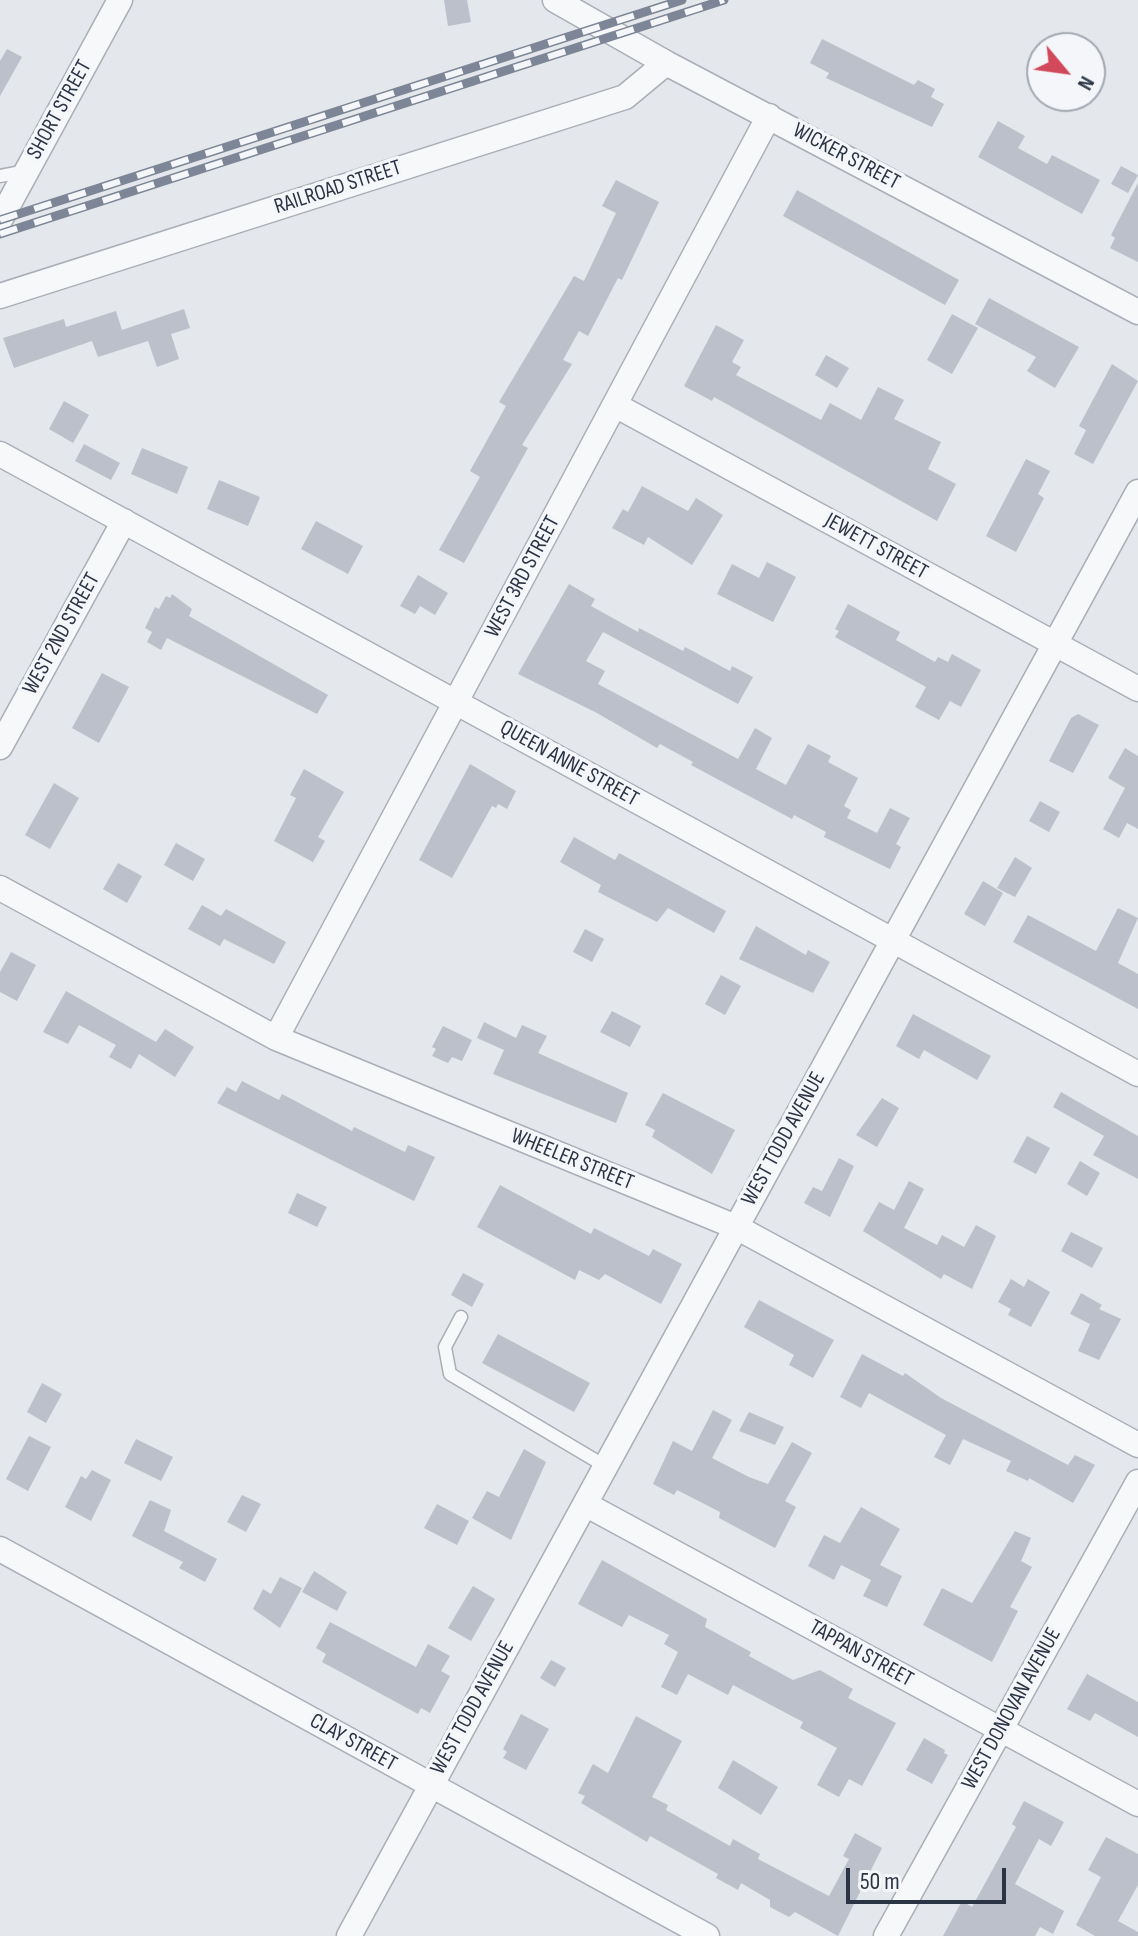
<!DOCTYPE html>
<html>
<head>
<meta charset="utf-8">
<style>
  body { margin:0 }
  #map { position:relative; width:1138px; height:1936px; overflow:hidden; background:#e4e7ec; font-family:"Sofia Sans Condensed",sans-serif }
  canvas { display:block }
  .north { position:absolute; left:1026px; top:32px; width:80px; height:80px; box-sizing:border-box; background:#f4f6f9; border:2px solid #a4a8b1; border-radius:50%; rotate:119deg; font-size:22px; font-weight:700; line-height:32px; text-align:center; color:#2b3445 }
  .north::after { content:''; display:block; margin:auto; width:28px; height:36px; background:#d1495b; clip-path:polygon(50% 0,100% 100%,50% 72%,0 100%) }
  .scale { position:absolute; left:846px; top:1868px; width:160px; height:36px; box-sizing:border-box; border:4px solid #2b3445; border-top:0; padding-left:10px; font-size:24px; line-height:28px; white-space:nowrap; color:#2b3445; -webkit-text-stroke:6px #f4f6f9; paint-order:stroke }
</style>
</head>
<body>
<div id="map">
<canvas width="1138" height="1936"></canvas>
<div class="north">N</div>
<div class="scale">50 m</div>
</div>
<script>
const c = document.querySelector('canvas').getContext('2d');
c.lineJoin = 'round';
function paint(path, color) { c.fillStyle = color; c.fill(path, 'evenodd'); }
const shape = rows => new Path2D(rows.map(r => 'M' + r).join(''));
function strokePath(path, color, width, dash) { c.strokeStyle = color; c.lineWidth = width; c.lineCap = dash ? 'butt' : 'round'; c.setLineDash(dash || []); c.stroke(path); }
function label(font, color, halo, rows, align = 'center') {
  c.font = font + ' "Sofia Sans Condensed",sans-serif'; c.lineWidth = 7; c.setLineDash([]); c.textBaseline = 'middle'; c.strokeStyle = halo; c.fillStyle = color; for (const [text, x, y, turn = 0] of rows) {
    c.save(); c.translate(x, y); c.rotate((+turn || 0) * Math.PI / 180); c.textAlign = isNaN(turn) ? turn : align; if (halo) c.strokeText(text, 0, 0); c.fillText(text, 0, 0); c.restore();
  }
}
const building = shape([
  [444,0,467,0,471,22,448,26],
  [822,39,914,85,918,80,935,89,931,97,944,104,932,127,826,78,829,73,810,63],
  [7,49,22,57,0,96,0,61],
  [998,121,1025,136,1018,148,1047,164,1052,155,1100,180,1082,214,978,157],
  [1121,166,1138,175,1128,193,1111,184],
  [616,180,659,202,622,280,618,278,588,336,579,331,563,360,572,364,522,445,528,448,464,563,439,550,480,477,470,471,506,406,499,402,574,276,584,281,616,213,602,206],
  [1138,183,1138,262,1110,248,1115,238,1111,235],
  [797,190,959,280,945,305,783,216],
  [989,298,1079,347,1055,388,1027,371,1036,357,975,324],
  [184,309,190,328,171,334,179,359,157,367,148,341,98,357,92,341,14,368,3,338,64,319,66,327,116,311,122,330],
  [952,314,978,328,952,374,927,360],
  [716,325,744,340,732,362,741,367,736,375,821,420,830,403,861,420,878,387,904,400,894,419,941,442,928,469,956,484,937,521,714,397,712,401,684,386],
  [826,355,849,368,837,388,815,375],
  [1112,364,1138,381,1093,464,1074,454,1086,430,1079,426],
  [64,401,89,415,73,443,49,429],
  [84,444,120,463,111,480,75,461],
  [142,448,188,467,177,494,131,474],
  [1026,459,1050,471,1038,494,1044,498,1016,552,986,536],
  [219,480,260,497,248,526,207,509],
  [642,486,688,511,696,498,723,515,692,565,648,537,644,545,612,528,623,509,628,512],
  [316,521,363,546,348,574,301,549],
  [767,562,796,577,773,622,717,594,732,564,759,578],
  [418,575,448,593,435,615,420,606,415,614,400,606],
  [569,584,595,599,591,606,638,632,639,628,683,651,685,647,730,671,732,666,753,677,738,704,603,632,586,661,605,671,598,684,738,759,755,728,772,738,756,769,786,785,808,744,831,756,828,762,858,778,844,806,851,810,847,818,877,833,890,808,910,818,896,844,901,847,890,869,824,837,826,832,794,815,792,819,691,765,693,762,660,744,657,748,597,713,518,674],
  [172,594,192,609,189,616,328,695,317,714,167,638,161,650,147,642,152,632,145,628,155,607,159,609,166,596,170,598],
  [848,604,900,632,896,640,935,662,938,657,948,662,952,654,981,670,961,707,950,701,939,720,915,707,926,687,835,637,839,631,835,629],
  [102,673,129,687,99,743,72,728],
  [1078,714,1099,725,1073,773,1049,761,1071,718],
  [1125,748,1138,756,1138,829,1127,823,1119,838,1103,829,1125,788,1108,778],
  [470,764,516,791,507,809,498,804,496,808,492,806,452,878,419,860],
  [304,769,344,792,318,837,325,841,313,862,274,841,296,798,290,795],
  [54,783,79,798,50,849,25,835],
  [1040,801,1060,812,1049,832,1029,821],
  [574,837,615,860,619,853,726,911,714,933,668,908,657,922,598,892,601,885,560,862],
  [176,843,205,859,193,881,164,865],
  [1015,857,1032,868,1015,897,997,888],
  [118,863,142,876,127,903,103,889],
  [983,881,1003,893,985,926,964,914],
  [202,905,221,916,226,909,286,942,274,964,224,939,220,946,188,929],
  [1118,908,1138,918,1118,963,1138,974,1138,1009,1013,942,1028,915,1096,951],
  [756,926,806,955,808,950,830,962,813,993,739,959],
  [585,929,604,939,592,962,573,952],
  [11,952,36,965,17,1001,0,992,0,972],
  [721,975,741,986,725,1015,705,1004],
  [66,991,156,1042,165,1029,194,1047,175,1077,139,1054,131,1069,109,1057,116,1045,79,1025,68,1044,43,1032],
  [612,1011,641,1026,630,1047,600,1032],
  [913,1014,991,1056,977,1080,924,1050,919,1059,896,1046],
  [484,1022,516,1038,522,1025,547,1036,538,1053,628,1093,616,1123,493,1074,504,1050,477,1038],
  [443,1026,472,1040,462,1061,452,1057,448,1063,432,1056,436,1049,432,1047],
  [242,1081,279,1100,282,1094,352,1131,354,1127,405,1152,408,1145,435,1157,414,1201,217,1103,227,1087,236,1092],
  [1061,1092,1138,1136,1138,1179,1093,1155,1104,1136,1053,1107],
  [663,1093,735,1130,712,1174,652,1137,655,1130,645,1125],
  [882,1098,899,1108,877,1147,856,1135],
  [1027,1136,1050,1148,1036,1174,1013,1162],
  [839,1158,854,1166,830,1217,804,1203,813,1187,822,1191],
  [1080,1161,1100,1173,1087,1196,1067,1184],
  [909,1181,924,1189,904,1228,937,1245,942,1235,964,1247,976,1225,996,1236,972,1289,944,1274,941,1279,863,1231,879,1202,894,1210],
  [500,1185,591,1234,594,1228,649,1256,653,1249,682,1264,661,1304,605,1274,599,1280,579,1270,575,1280,477,1227],
  [297,1193,327,1207,317,1227,288,1213],
  [1071,1232,1103,1248,1092,1268,1061,1251],
  [463,1273,484,1284,472,1307,451,1295],
  [1011,1279,1024,1287,1028,1279,1050,1292,1031,1327,1008,1315,1011,1309,998,1302],
  [1081,1293,1102,1305,1099,1309,1121,1319,1099,1360,1078,1351,1090,1324,1070,1314],
  [759,1300,834,1340,813,1378,789,1365,794,1355,744,1327],
  [498,1334,590,1383,574,1412,482,1363],
  [862,1354,903,1376,905,1373,941,1398,1068,1465,1075,1455,1095,1465,1073,1503,1029,1478,1028,1481,1006,1471,1011,1461,963,1439,950,1465,934,1457,946,1435,869,1393,861,1408,840,1397],
  [42,1383,62,1394,46,1423,27,1412],
  [713,1410,732,1420,712,1458,749,1477,768,1484,792,1442,812,1453,785,1501,796,1507,775,1548,719,1518,720,1512,677,1490,674,1495,653,1484,673,1441,692,1451],
  [749,1412,784,1427,775,1445,739,1431],
  [29,1436,51,1447,28,1491,6,1479],
  [136,1439,173,1457,161,1481,124,1463],
  [524,1449,546,1462,511,1540,472,1518,487,1491,499,1497],
  [92,1470,111,1480,91,1521,65,1507,81,1476,86,1479],
  [242,1495,261,1504,246,1532,227,1522],
  [150,1500,171,1510,164,1531,217,1559,205,1582,179,1568,183,1562,132,1536],
  [437,1504,469,1521,457,1545,424,1528],
  [861,1507,900,1529,880,1565,902,1576,887,1607,863,1596,871,1580,841,1565,834,1580,808,1566,824,1535,840,1543],
  [1015,1531,1031,1538,1021,1561,1032,1567,1010,1607,1018,1611,992,1662,923,1625,942,1588,972,1603],
  [602,1560,707,1619,705,1627,751,1652,749,1656,793,1680,820,1670,853,1689,848,1698,896,1723,862,1786,849,1779,839,1797,817,1785,837,1748,800,1728,803,1722,733,1685,728,1695,688,1674,677,1695,661,1687,678,1652,664,1644,669,1635,629,1615,622,1627,578,1604],
  [314,1571,347,1592,337,1611,302,1592],
  [280,1577,302,1588,280,1628,253,1609,263,1589,271,1594],
  [473,1586,495,1599,471,1641,448,1628],
  [330,1622,416,1667,428,1644,450,1656,441,1671,450,1676,430,1713,421,1708,418,1714,322,1662,326,1654,316,1648],
  [551,1660,566,1668,555,1687,540,1678],
  [1087,1674,1138,1702,1138,1737,1095,1713,1090,1721,1067,1709],
  [521,1714,549,1729,526,1770,503,1758,507,1752,503,1749],
  [636,1716,682,1741,652,1797,668,1805,666,1810,730,1846,733,1839,760,1854,758,1859,829,1896,849,1859,843,1856,855,1833,882,1848,838,1936,795,1912,789,1917,770,1907,770,1900,741,1883,738,1890,716,1878,718,1874,650,1836,647,1842,581,1803,585,1796,578,1793,593,1764,608,1773],
  [924,1738,945,1750,944,1753,948,1755,932,1784,906,1770],
  [733,1760,778,1787,761,1815,718,1788],
  [1024,1801,1064,1822,1051,1846,1039,1839,1015,1884,1064,1911,1053,1934,1040,1927,1035,1936,943,1936,962,1901,972,1907,1016,1827,1012,1824],
  [1106,1837,1138,1854,1138,1885,1118,1921,1138,1932,1138,1936,1095,1936,1076,1925,1101,1877,1088,1870]
]);
const lane = shape([
  [0,176,26,171],
  [461,1317,445,1347,450,1374,605,1466]
]);
const street = shape([
  [555,0,666,63,1138,312],
  [0,220,120,0],
  [0,296,625,97,666,63],
  [615,405,1138,689],
  [0,454,1138,1074],
  [0,747,124,521],
  [0,888,276,1038,736,1227,1138,1445],
  [276,1038,769,116],
  [585,1504,1138,1804],
  [0,1549,707,1936],
  [349,1936,1138,492],
  [886,1936,1138,1482]
]);
const rail = shape([
  [0,220,682,0],
  [0,234,724,0]
]);
const streetNames = [
  ["SHORT STREET",60,110,-61],
  ["WICKER STREET",846,157,28],
  ["RAILROAD STREET",338,188,-18],
  ["JEWETT STREET",876,547,29],
  ["WEST 3RD STREET",523,577,-62],
  ["WEST 2ND STREET",62,634,-61],
  ["QUEEN ANNE STREET",569,764,29],
  ["WEST TODD AVENUE",784,1139,-61],
  ["WHEELER STREET",572,1160,22],
  ["TAPPAN STREET",861,1654,29],
  ["WEST TODD AVENUE",473,1708,-61],
  ["WEST DONOVAN AVENUE",1012,1709,-61],
  ["CLAY STREET",353,1743,29]
];
paint(building, '#bbc0ca');
strokePath(lane, '#a9aeb7', 15);
strokePath(street, '#a9aeb7', 27);
strokePath(lane, '#f7f8fa', 12);
strokePath(street, '#f7f8fa', 24);
strokePath(rail, '#7d8696', 9);
strokePath(rail, '#f4f6f9', 6, [18]);
label('22px', '#2b3445', '#f4f6f9', streetNames);
</script>
</body>
</html>
